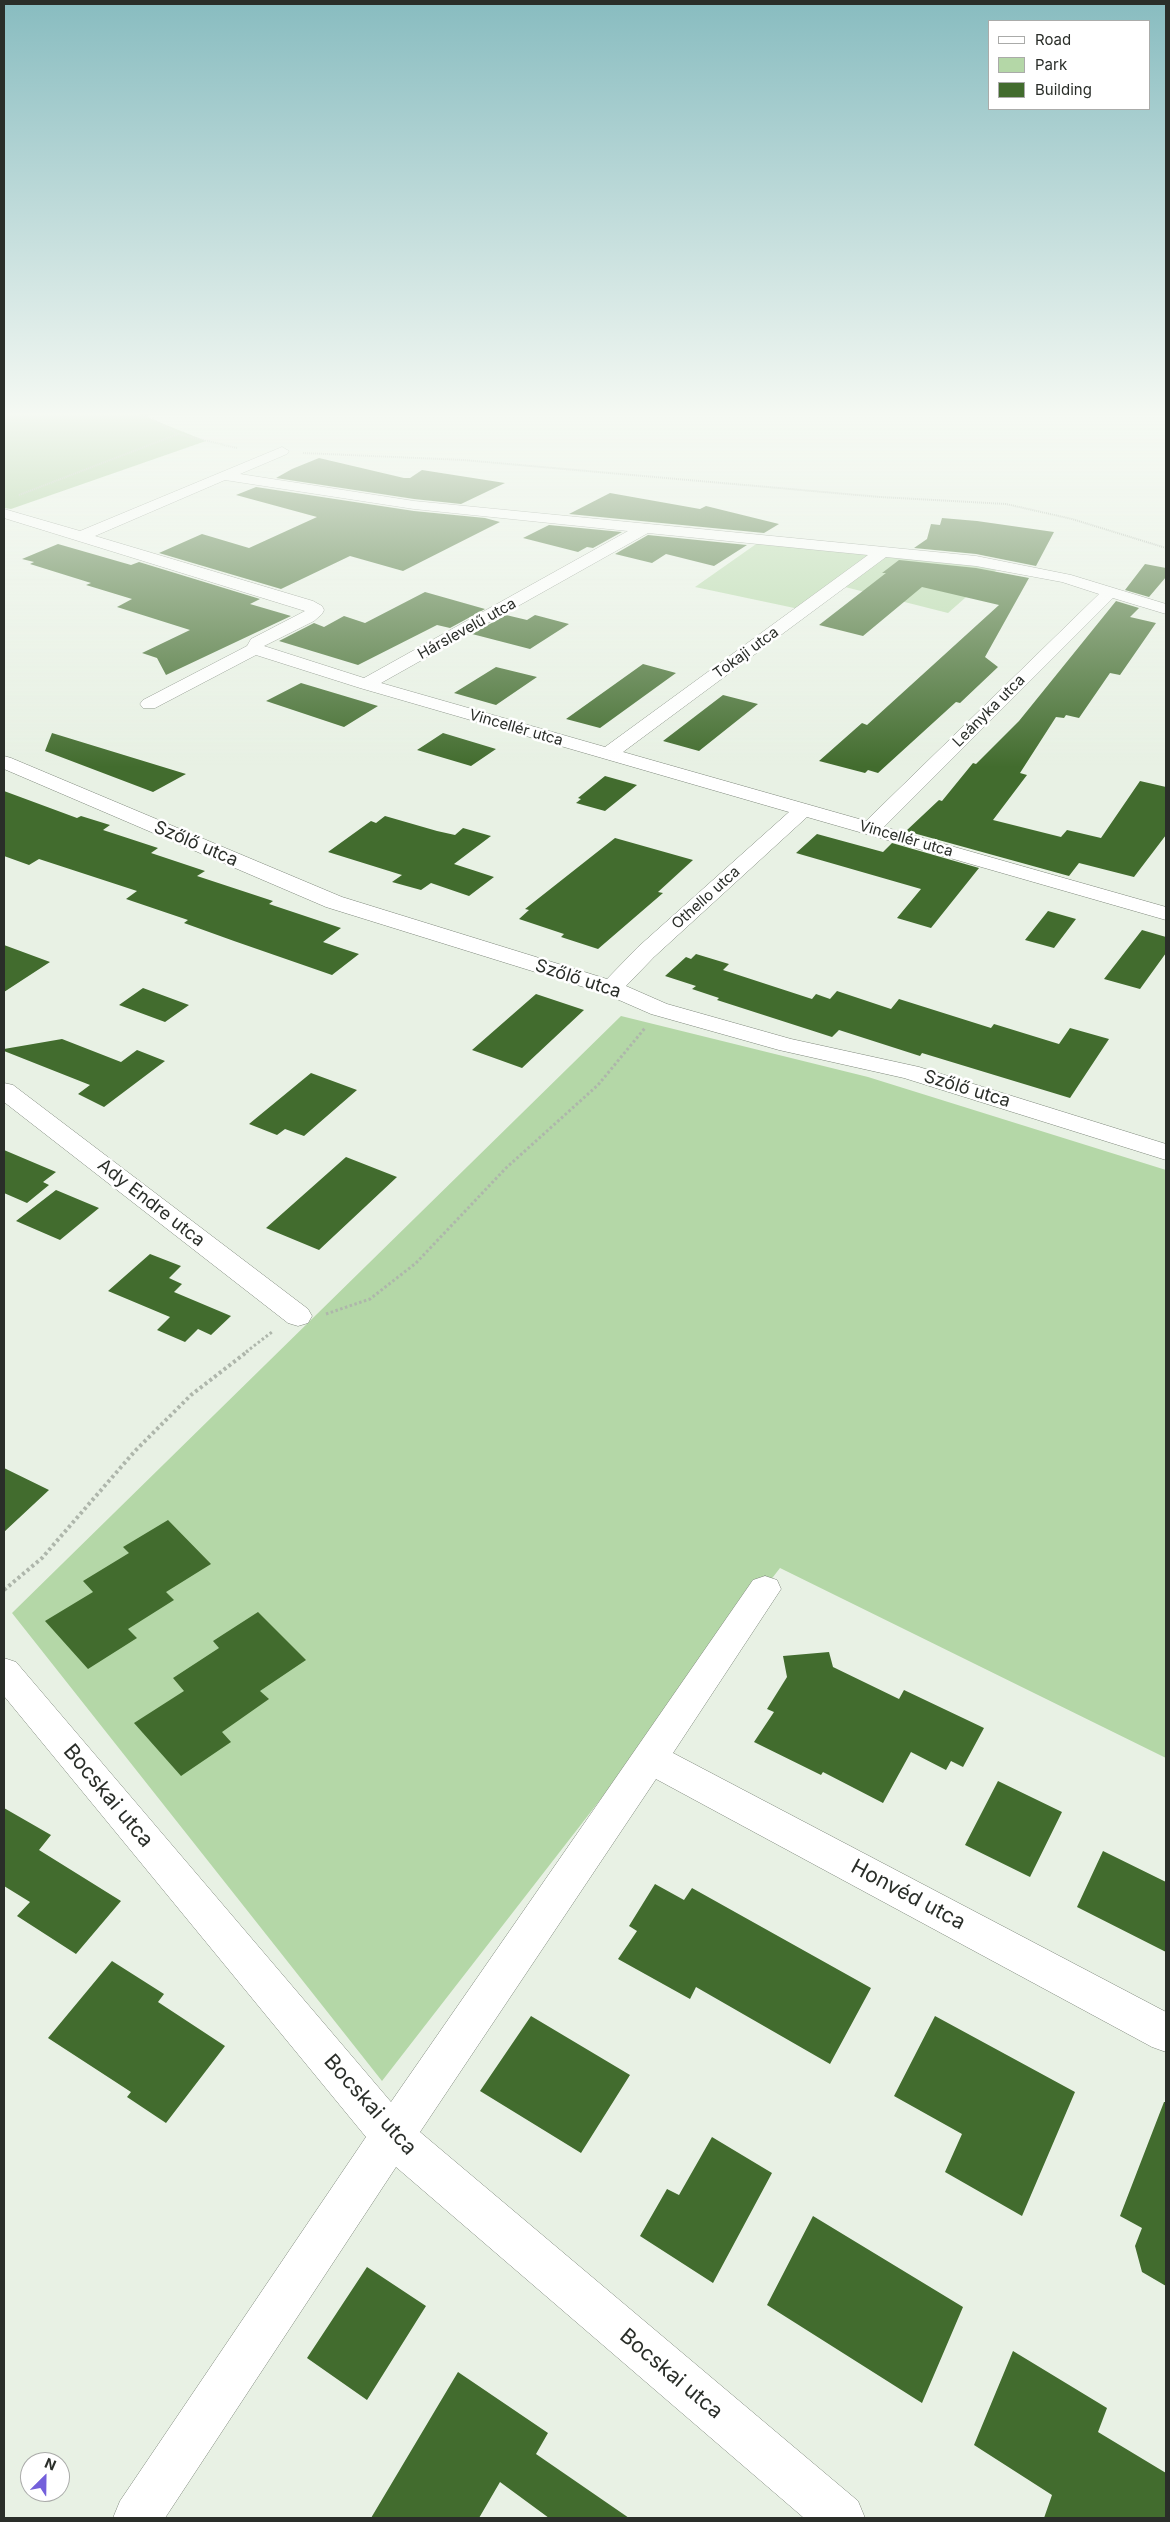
<!DOCTYPE html>
<html>
<head>
<meta charset="utf-8">
<style>
  body { margin:0 }
  #map { position:relative; width:1170px; height:2522px; overflow:hidden; background:#e8f1e4; font-family:Inter,sans-serif }
  canvas { display:block }
  .frame { position:absolute; inset:0; border:5px solid #2a2e29; pointer-events:none }
  .legend { position:absolute; left:988px; top:20px; width:162px; height:90px; box-sizing:border-box; background:#fff; border:1px solid #aaaba9; margin:0; padding:6px 9px; list-style:none; font-size:15px; color:#2a2e29 }
  .legend li { display:flex; align-items:center; gap:10px; height:25px }
  .legend b { width:25px; border:1px solid #aaaba9 }
  .north { position:absolute; left:20px; top:2452px; width:50px; height:50px; box-sizing:border-box; background:#fff; border:1px solid #aaaba9; border-radius:50%; rotate:23deg; font-size:14px; font-weight:700; line-height:20px; text-align:center; color:#2a2e29 }
  .north::after { content:''; display:block; margin:auto; width:18px; height:22px; background:#7460db; clip-path:polygon(50% 0,100% 100%,50% 72%,0 100%) }
</style>
</head>
<body>
<div id="map">
<canvas width="1170" height="2522"></canvas>
<div class="frame"></div>
<ul class="legend">
<li><b style="height:6px;background:#fff"></b>Road</li>
<li><b style="height:14px;background:#b4d7a7"></b>Park</li>
<li><b style="height:14px;background:#426c2e"></b>Building</li>
</ul>
<div class="north">N</div>
</div>
<script>
const c = document.querySelector('canvas').getContext('2d');
c.lineJoin = 'round';
function paint(path, color) { c.fillStyle = color; c.fill(path, 'evenodd'); }
const shape = rows => new Path2D(rows.map(r => 'M' + r).join(''));
function strokePath(path, color, width, dash) { c.strokeStyle = color; c.lineWidth = width; c.lineCap = dash ? 'butt' : 'round'; c.setLineDash(dash || []); c.stroke(path); }
function label(font, color, halo, rows, align = 'center') {
  c.font = font + ' Inter,sans-serif'; c.lineWidth = 5; c.setLineDash([]); c.textBaseline = 'middle'; c.strokeStyle = halo; c.fillStyle = color; for (const [text, x, y, turn = 0] of rows) {
    c.save(); c.translate(x, y); c.rotate((+turn || 0) * Math.PI / 180); c.textAlign = isNaN(turn) ? turn : align; if (halo) c.strokeText(text, 0, 0); c.fillText(text, 0, 0); c.restore();
  }
}
const green = shape([
  [759,542,876,553,799,609,695,587],
  [889,554,999,568,948,613,845,587],
  [621,1016,868,1077,1166,1170,1166,1758,780,1568,382,2081,12,1613]
]);
const forest = shape([
  [4,414,139,414,206,441,11,509,4,508]
]);
const building = shape([
  [319,458,404,478,410,478,422,470,505,483,461,504,414,499,276,478,292,469],
  [256,487,414,511,485,518,500,522,403,571,350,556,281,589,159,553,202,534,249,548,317,517,236,495],
  [610,493,700,509,706,506,779,524,764,533,569,514],
  [942,518,977,521,1054,532,1036,566,976,554,914,548,927,539,931,524,940,525],
  [549,525,622,532,593,548,587,547,578,552,523,538],
  [648,535,747,545,714,566,666,554,652,563,615,554],
  [58,544,131,565,139,562,260,599,250,604,291,616,166,675,157,658,142,653,190,630,117,607,132,599,86,585,91,583,30,564,34,562,22,559],
  [899,560,976,568,1029,578,985,657,998,667,960,703,956,702,878,773,868,770,865,773,819,761,862,723,867,725,999,605,922,587,863,636,819,625,886,573,882,573],
  [1145,564,1166,568,1166,577,1149,597,1125,590],
  [425,592,485,609,450,628,437,625,358,665,279,641,314,623,324,627,344,616,365,623],
  [1116,601,1139,608,1130,617,1156,623,1120,675,1110,673,1079,718,1066,715,1064,718,1056,717,1020,773,1027,775,993,820,1061,837,1067,830,1101,838,1140,781,1166,787,1166,835,1134,877,1079,863,1069,876,906,831,939,800,942,801,973,763,976,764,1019,721],
  [506,615,527,620,535,615,569,624,530,649,472,634],
  [643,664,676,673,600,728,566,719],
  [496,667,537,677,496,705,454,693],
  [301,683,378,706,344,727,266,701],
  [723,695,758,704,699,751,663,741],
  [52,733,186,774,153,792,45,751],
  [443,733,496,749,471,766,417,750],
  [605,776,637,785,605,811,576,803,581,799,578,798],
  [4,791,77,818,81,816,110,825,103,830,158,848,151,853,205,871,197,876,273,901,269,904,341,928,323,942,359,954,332,975,234,941,184,923,188,920,126,899,137,891,39,859,29,865,4,856],
  [385,816,437,831,455,835,463,828,491,836,454,864,494,877,469,896,431,883,421,890,392,882,402,875,328,852,371,821,376,823],
  [817,834,883,852,892,843,979,868,931,928,897,918,921,889,796,853],
  [615,838,693,860,658,892,663,893,598,949,561,937,564,934,519,919,529,910,525,909],
  [1048,911,1076,919,1054,948,1025,940],
  [1142,930,1166,937,1166,953,1140,989,1104,979],
  [4,945,50,962,4,992],
  [696,954,729,964,723,970,812,999,816,994,830,999,837,991,891,1009,899,999,991,1028,994,1024,1059,1044,1070,1028,1109,1039,1070,1098,922,1053,920,1056,839,1030,832,1037,717,1000,719,998,692,989,696,986,665,976,686,957,691,959],
  [143,988,189,1005,165,1022,119,1005],
  [536,994,584,1010,522,1068,472,1050],
  [62,1039,121,1062,137,1050,165,1061,104,1107,78,1094,90,1085,4,1051,4,1049],
  [311,1073,357,1090,304,1136,285,1129,277,1135,249,1124],
  [4,1150,56,1172,43,1182,49,1185,27,1203,4,1193],
  [346,1157,397,1177,319,1250,266,1228],
  [56,1190,99,1208,60,1240,16,1221],
  [150,1254,181,1266,169,1278,182,1284,174,1292,231,1316,211,1335,198,1329,185,1342,157,1330,170,1317,108,1291],
  [4,1468,49,1490,4,1532],
  [168,1520,211,1564,166,1592,174,1600,128,1629,137,1638,88,1669,45,1621,93,1592,83,1581,129,1553,123,1547],
  [258,1612,306,1660,260,1691,269,1699,222,1732,231,1742,181,1776,134,1723,184,1691,173,1678,219,1648,213,1641],
  [829,1652,833,1667,899,1699,904,1690,984,1728,963,1767,951,1761,946,1770,911,1752,883,1803,823,1772,821,1775,754,1742,774,1712,767,1709,787,1677,783,1656],
  [998,1781,1062,1812,1030,1877,965,1845],
  [4,1808,51,1835,39,1850,121,1901,76,1954,17,1916,30,1902,4,1886],
  [1103,1851,1166,1882,1166,1952,1077,1907],
  [655,1884,684,1900,692,1888,871,1988,830,2064,696,1987,690,1999,618,1959,637,1931,629,1926],
  [112,1961,164,1994,158,2002,225,2046,166,2123,127,2097,131,2092,48,2038],
  [531,2016,630,2075,581,2153,480,2091],
  [935,2016,1075,2092,1022,2216,945,2172,962,2134,894,2096],
  [1164,2102,1166,2102,1166,2286,1142,2272,1135,2246,1142,2228,1120,2216],
  [712,2137,772,2173,713,2283,640,2236,667,2189,679,2195],
  [813,2216,963,2307,922,2403,767,2305],
  [367,2267,426,2306,367,2400,307,2358],
  [1013,2351,1107,2408,1098,2432,1166,2473,1166,2518,1044,2518,1052,2495,974,2445],
  [458,2372,548,2433,536,2454,629,2518,549,2518,500,2482,479,2518,371,2518]
]);
const pathFar2 = shape([
  [143,414,178,434,237,448],
  [303,453,463,460,880,497,1006,504,1072,519,1166,548],
  [19,495,178,434]
]);
const pathFar1 = shape([
  [326,1314,370,1299,416,1263,506,1168,598,1085,645,1028],
  [246,1352,272,1332]
]);
const path = shape([
  [4,1590,42,1558,135,1451,191,1395,248,1351]
]);
const street = shape([
  [282,447,289,451,287,454,240,474,414,501,976,556,1071,575,1166,604,1166,614,1113,598,884,827,1166,907,1166,920,807,817,654,957,626,986,667,1004,791,1039,919,1067,1166,1144,1166,1160,904,1078,779,1050,651,1014,603,993,326,907,4,769,4,756,11,758,342,897,607,979,638,947,789,812,360,688,256,655,155,708,143,708,140,704,143,700,247,646,251,639,305,611,4,518,4,509,80,531,282,447],
  [225,480,414,509,628,531,364,678,264,646,314,621,322,614,324,610,322,606,313,601,95,536,225,480],
  [648,533,868,555,605,747,381,683,648,533],
  [886,557,976,566,1062,582,1099,594,866,821,623,752,886,557],
  [4,1083,13,1085,308,1309,312,1316,308,1323,298,1326,288,1323,4,1102,4,1083],
  [765,1576,777,1580,781,1589,673,1753,1166,2012,1166,2052,1152,2047,656,1779,420,2132,858,2501,865,2518,804,2518,396,2167,165,2518,113,2518,120,2501,366,2137,4,1696,4,1658,16,1662,391,2102,753,1580,765,1576]
]);
const farStreetnames = [
  ["Hárslevelű utca",467,629,-29],
  ["Tokaji utca",746,653,-36],
  ["Leányka utca",989,711,-45],
  ["Vincellér utca",516,728,16],
  ["Vincellér utca",906,839,16],
  ["Othello utca",706,898,-42]
];
const streetNames = [
  ["Szőlő utca",196,844,23],
  ["Szőlő utca",578,979,18],
  ["Szőlő utca",967,1089,17],
  ["Ady Endre utca",151,1203,38]
];
const nearStreetnames = [
  ["Bocskai utca",108,1796,50],
  ["Honvéd utca",908,1895,28],
  ["Bocskai utca",370,2105,48],
  ["Bocskai utca",671,2374,40]
];
paint(green, '#b4d7a7');
paint(forest, '#8fbe7c');
paint(building, '#426c2e');
strokePath(street, '#7f887c', 1);
strokePath(pathFar2, '#aeb6ab', 2, [1, 1]);
strokePath(pathFar1, '#aeb6ab', 3, [2.5, 2.5]);
strokePath(path, '#aeb6ab', 4, [3, 3]);
paint(street, '#fff');
const sky = c.createLinearGradient(0, 0, 0, 767);
sky.addColorStop(0, '#88bcc0');
sky.addColorStop(0.54, '#f5f9f3');
sky.addColorStop(1, '#f5f9f300');
c.fillStyle = sky;
c.fillRect(0, 0, 1170, 767);
label('15px', '#2a2e29', '#fff', farStreetnames);
label('18px', '#2a2e29', '#fff', streetNames);
label('21px', '#2a2e29', '#fff', nearStreetnames);
</script>
</body>
</html>
